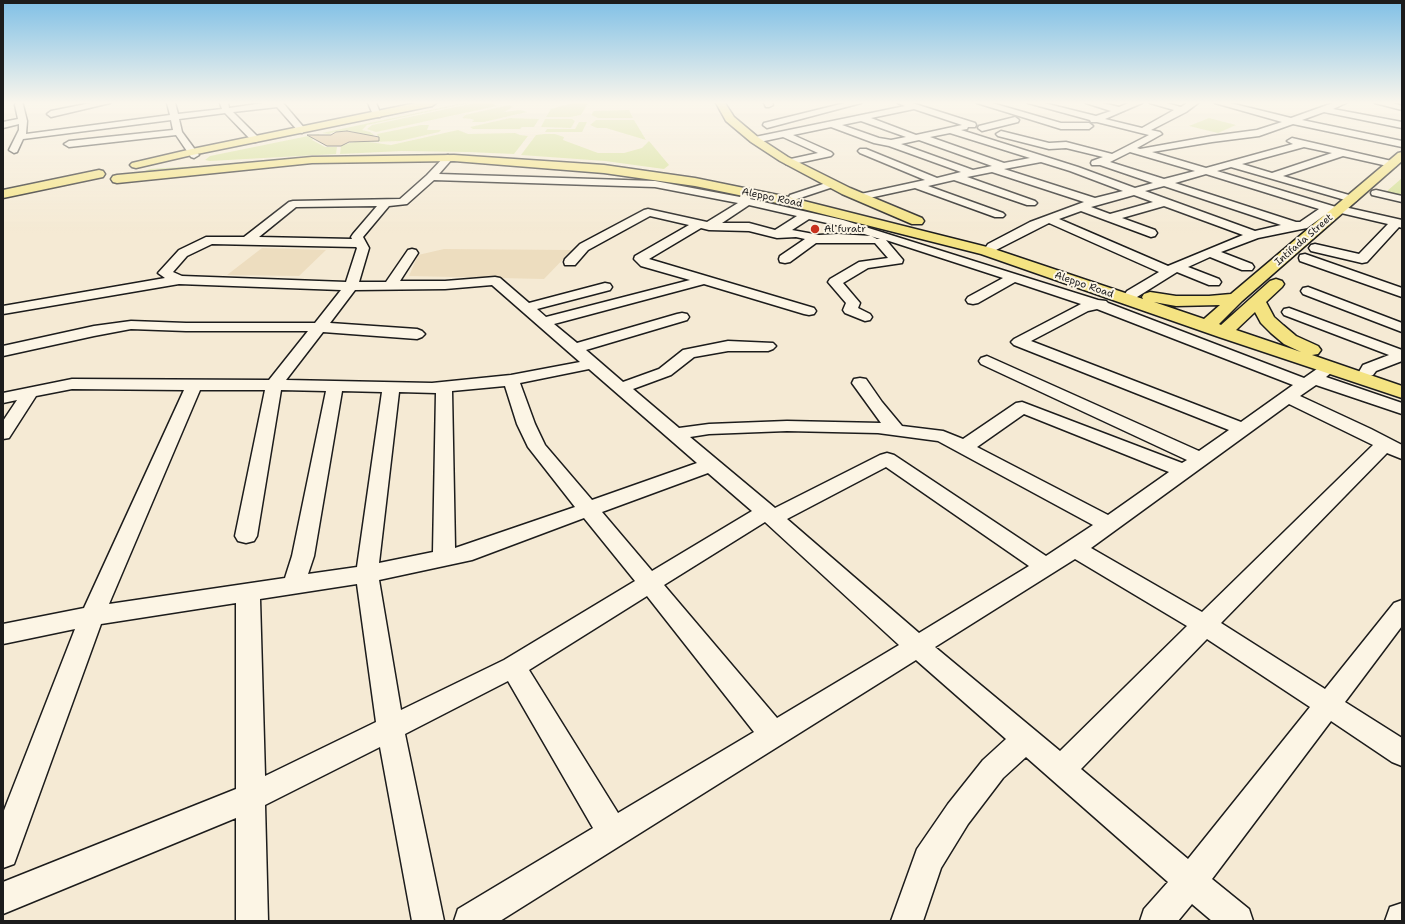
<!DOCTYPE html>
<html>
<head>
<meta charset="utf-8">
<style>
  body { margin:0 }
  #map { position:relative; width:1405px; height:924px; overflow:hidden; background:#f5ead4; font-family:"Shantell Sans",sans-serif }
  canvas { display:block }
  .frame { position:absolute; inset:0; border:4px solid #1c1c1c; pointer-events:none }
</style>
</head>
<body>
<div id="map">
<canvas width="1405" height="924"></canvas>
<div class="frame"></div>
</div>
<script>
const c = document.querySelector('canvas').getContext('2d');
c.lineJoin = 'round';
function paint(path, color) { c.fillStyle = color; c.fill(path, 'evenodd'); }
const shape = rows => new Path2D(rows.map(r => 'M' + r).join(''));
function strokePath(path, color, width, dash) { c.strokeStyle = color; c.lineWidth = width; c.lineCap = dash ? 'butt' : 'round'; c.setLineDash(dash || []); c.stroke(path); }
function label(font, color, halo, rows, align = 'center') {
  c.font = font + ' "Shantell Sans",sans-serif'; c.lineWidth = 4; c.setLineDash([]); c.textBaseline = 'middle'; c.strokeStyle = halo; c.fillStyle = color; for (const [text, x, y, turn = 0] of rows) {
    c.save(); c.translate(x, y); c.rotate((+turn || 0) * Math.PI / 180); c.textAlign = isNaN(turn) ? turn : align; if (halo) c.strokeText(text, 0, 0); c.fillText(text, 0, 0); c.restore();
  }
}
const built = shape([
  [262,248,326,250,299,276,227,275],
  [444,249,572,250,544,279,409,276,418,255]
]);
const green = shape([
  [464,103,469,103,367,125,362,130,370,132,374,135,369,142,391,145,458,130,468,134,515,133,520,135,528,136,514,154,468,152,402,151,340,154,341,146,349,143,361,141,365,135,350,131,334,132,329,134,322,133],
  [474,103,492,103,497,106,376,132,367,129,372,125],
  [573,103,588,103,581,115,571,117,546,117,551,109],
  [509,105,513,107,504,112,521,110,527,112,484,122,472,122,474,120,472,119,462,118,465,115],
  [629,110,633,118,598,118,591,115,594,111],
  [510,118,539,119,534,127,522,127,520,129,473,129,470,127],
  [1209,118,1236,125,1218,133,1189,126],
  [545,119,572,119,575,121,571,128,541,127],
  [596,120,634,120,646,140,606,128,597,128,590,125],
  [579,122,587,122,582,132,545,132,547,129,575,129],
  [421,125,429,125,427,130,441,130,439,132,400,141,372,142,378,137,377,134],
  [318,134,320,134,312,140,325,147,337,147,336,154,210,161,205,160,210,156],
  [544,134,555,134,564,137,563,140,598,153,624,153,642,148,649,141,669,165,664,169,605,161,521,155,536,135],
  [415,155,448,155,519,159,611,167,701,180,773,194,968,241,1200,318,990,249,934,233,771,194,646,172,541,161,447,156,408,156,291,160,132,176,150,169,327,158],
  [1402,178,1402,196,1386,192]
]);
const building = shape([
  [347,131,379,137,379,141,349,142,341,146,327,146,307,135,331,135,336,132,347,131]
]);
const minor = shape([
  [16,103,22,103,23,105,27,121,26,134,170,115,167,103,175,103,178,114,222,109,220,103,228,103,229,108,264,103,283,103,306,130,302,133,299,132,277,107,233,112,260,139,258,141,255,142,252,141,225,113,179,119,182,132,199,155,194,158,191,157,176,135,69,147,64,144,69,141,173,130,171,120,23,139,17,152,14,153,9,150,19,130,19,124,3,128,3,122,18,119,15,105,16,103],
  [91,103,110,103,51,117,47,114,51,111,91,103],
  [368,103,376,103,381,115,380,117,374,117,368,103],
  [764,103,772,103,773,105,769,107,766,107,764,103],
  [845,103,861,103,767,128,763,125,764,123,845,103],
  [898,103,912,103,975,123,976,125,975,127,968,127,967,129,961,130,1078,167,1135,188,1153,183,1100,165,1092,165,1091,163,1092,161,1103,157,1066,148,1049,149,998,136,996,134,1001,131,1049,143,1066,142,1112,154,1149,135,1097,122,1091,122,1090,120,1028,103,1044,103,1096,116,1111,111,1086,103,1102,103,1119,107,1129,103,1142,103,1105,119,1142,128,1174,110,1150,103,1166,103,1181,107,1187,103,1198,103,1186,112,1151,130,1160,132,1162,134,1137,148,1140,149,1212,136,1257,130,1282,122,1215,103,1230,103,1291,118,1333,103,1346,103,1333,109,1402,122,1402,128,1324,112,1302,120,1402,141,1402,147,1293,124,1259,136,1212,142,1152,152,1206,168,1293,144,1287,141,1292,138,1396,162,1397,164,1396,166,1392,167,1343,156,1283,176,1356,197,1358,199,1356,201,1352,202,1231,167,1217,171,1336,207,1340,206,1402,220,1402,228,1399,227,1367,262,1362,263,1311,251,1309,248,1311,245,1315,244,1359,254,1388,224,1341,213,1337,214,1329,212,1307,228,1258,238,1221,252,1252,264,1254,267,1252,270,1242,270,1210,257,1188,267,1219,279,1221,282,1219,285,1209,285,1177,272,1137,297,1132,298,1127,297,1125,294,1127,291,1159,272,1049,223,996,250,992,251,988,250,986,247,988,244,1030,222,1084,202,992,172,967,177,1035,201,1037,203,1035,205,1027,205,954,180,928,186,1003,213,1005,215,1003,217,995,217,915,188,860,200,855,197,856,195,925,180,860,153,858,151,860,149,866,149,937,178,961,172,889,146,874,143,831,127,793,135,831,152,833,154,831,156,789,165,786,164,784,162,786,160,818,153,783,137,755,143,750,140,755,137,905,106,898,103],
  [914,109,962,125,916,135,871,118,914,109],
  [861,121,906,137,891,140,879,138,842,125,861,121],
  [950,133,1030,158,1004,163,930,137,950,133],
  [919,140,992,166,973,170,901,144,919,140],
  [1304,147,1332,153,1272,173,1242,164,1304,147],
  [1130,152,1195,171,1164,179,1110,162,1130,152],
  [1041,162,1070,171,1123,191,1095,198,1004,169,1041,162],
  [1206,174,1319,209,1300,222,1296,222,1175,183,1206,174],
  [1164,186,1281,225,1255,231,1145,191,1164,186],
  [1134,195,1153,202,1110,214,1091,207,1134,195],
  [1164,206,1243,235,1168,266,1059,219,1081,211,1151,237,1155,236,1157,233,1155,230,1122,218,1164,206],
  [977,103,992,103,1061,123,1089,123,1093,126,1089,129,1061,129,977,103],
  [1375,103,1393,103,1402,106,1402,110,1375,103],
  [1015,117,1019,120,1018,122,982,131,978,128,979,126,1015,117],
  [448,155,453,158,439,174,655,181,740,197,742,192,750,192,751,194,750,199,843,220,1098,300,1106,301,1108,303,1304,378,1324,364,1330,362,1336,364,1338,367,1326,377,1402,403,1402,414,1316,385,1300,396,1371,429,1402,445,1402,459,1387,453,1221,623,1325,689,1394,603,1402,600,1402,626,1345,702,1402,738,1402,766,1392,762,1331,721,1212,879,1249,909,1253,921,1212,921,1192,904,1178,921,1140,921,1144,909,1168,882,1026,757,1003,778,968,824,941,868,923,921,891,921,917,849,948,804,983,760,1006,739,916,660,500,921,454,921,458,909,593,828,508,681,405,734,444,921,412,921,380,747,265,805,268,921,236,921,236,818,3,914,3,882,236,789,236,603,101,624,18,853,14,864,3,868,3,813,75,629,3,644,3,624,84,608,184,390,72,389,36,396,9,438,3,439,3,421,17,400,3,403,3,393,72,379,269,380,308,331,186,331,131,329,94,336,3,356,3,346,94,326,131,321,186,323,315,323,341,290,179,284,3,314,3,306,165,278,158,273,179,250,206,237,244,237,289,202,293,201,400,199,427,175,445,156,448,155],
  [434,180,655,187,738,203,707,222,648,209,644,210,580,244,565,259,564,262,565,265,575,265,588,250,650,216,689,225,635,256,634,259,641,266,690,280,546,317,537,309,610,290,612,287,610,284,605,283,529,303,500,278,495,277,445,281,400,281,418,253,416,250,412,249,408,250,386,282,359,282,369,248,363,237,389,206,407,204,434,180],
  [749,205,797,216,775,230,749,223,722,223,749,205],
  [377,206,353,234,351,237,352,239,259,237,296,207,377,206],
  [809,219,836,225,880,239,877,239,871,236,838,234,819,235,792,230,809,219],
  [701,228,709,230,749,231,777,238,796,237,805,239,780,256,779,259,780,262,785,263,790,262,816,243,875,243,888,258,859,262,830,279,828,282,846,303,843,310,845,313,865,321,870,320,872,317,870,314,858,308,860,303,843,283,868,268,902,263,903,260,886,240,1003,278,968,297,966,300,968,303,973,304,978,303,1015,282,1081,304,1014,339,1011,342,1014,345,1229,430,1199,451,987,356,981,358,979,361,981,364,1187,460,1182,463,1022,402,1016,403,963,439,943,431,902,426,882,402,866,379,860,378,854,379,852,383,881,423,787,421,709,424,679,428,633,389,671,375,694,357,728,351,768,351,773,349,776,346,773,343,728,341,683,350,659,369,623,382,586,350,687,320,689,317,687,314,682,313,677,314,577,343,554,324,704,284,804,314,809,315,814,314,816,311,814,308,649,259,701,228],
  [212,244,356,247,357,248,346,282,182,276,173,272,187,256,212,244],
  [492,285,580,362,511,375,432,383,286,380,323,332,417,339,422,337,425,334,422,331,417,329,330,323,355,290,445,289,492,285],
  [1097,309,1293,385,1241,422,1031,341,1088,311,1097,309],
  [589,369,697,463,592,500,545,445,535,424,520,383,589,369],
  [505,386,517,424,528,447,575,507,455,548,452,391,505,386],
  [200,390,265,390,235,536,238,541,246,543,254,541,257,536,281,390,326,391,292,556,285,578,109,604,200,390],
  [342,391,382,392,357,567,308,574,314,556,342,391],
  [399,392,436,393,433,552,379,563,399,392],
  [1289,404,1373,445,1202,612,1091,548,1289,404],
  [1024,414,1169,472,1108,515,977,447,1024,414],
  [787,431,878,433,938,441,1093,525,1046,556,894,455,887,453,880,455,775,508,690,437,709,434,787,431],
  [886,467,1029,566,919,633,787,519,886,467],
  [708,473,752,511,652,571,602,512,708,473],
  [584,518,635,581,504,660,401,710,379,580,472,560,584,518],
  [765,522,899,645,777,718,664,585,765,522],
  [1075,559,1187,626,1060,751,935,647,1075,559],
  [357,584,376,722,265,776,260,599,357,584],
  [647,596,754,732,618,813,529,670,647,596],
  [1207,639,1310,707,1188,859,1081,769,1207,639],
  [832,181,837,184,836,186,794,200,789,197,790,195,832,181],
  [1376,190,1402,196,1402,202,1372,195,1371,193,1372,191,1376,190],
  [1305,254,1402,288,1402,297,1300,261,1299,258,1300,255,1305,254],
  [1308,287,1402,323,1402,332,1303,294,1301,291,1303,288,1308,287],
  [1289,308,1402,350,1402,361,1376,371,1373,375,1367,377,1361,375,1359,372,1363,365,1389,355,1284,315,1282,312,1284,309,1289,308],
  [1402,903,1402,921,1385,921,1390,907,1402,903]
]);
const major = shape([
  [416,103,436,103,432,106,192,155,136,168,132,167,130,165,132,163,192,149,416,103],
  [716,103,725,103,734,117,759,138,788,157,850,188,922,218,924,221,922,224,912,224,842,194,780,161,751,142,726,121,716,103],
  [1402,152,1402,161,1242,301,1219,324,1221,325,1270,281,1276,279,1282,281,1284,284,1282,287,1266,302,1274,317,1283,325,1296,336,1318,346,1321,350,1318,354,1312,355,1402,386,1402,398,1219,337,981,254,787,205,695,186,604,173,454,161,312,163,117,183,113,182,111,179,113,176,117,175,312,157,454,155,604,165,695,178,788,197,991,248,1143,299,1142,297,1144,294,1150,292,1176,296,1209,296,1231,294,1398,153,1402,152],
  [1154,302,1176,306,1220,305,1204,319,1154,302],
  [1255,312,1261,323,1271,333,1284,344,1301,352,1236,330,1255,312],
  [99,170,103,171,105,174,103,177,3,198,3,190,99,170]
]);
const markers = [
  [815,229,5,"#c8321e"]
];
const farStreetnames = [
  ["Aleppo Road",772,198,12],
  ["Intifada Street",1304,240,-41],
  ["Aleppo Road",1084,285,19]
];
const farPoinames = [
  ["Al furatr",824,229]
];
paint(built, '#edddbf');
paint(green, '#d3df92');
paint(building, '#dabe8f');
strokePath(building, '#1c1c1c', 1);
strokePath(minor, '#1c1c1c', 3);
strokePath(major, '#1c1c1c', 3);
paint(minor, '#fcf5e5');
paint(major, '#f4e382');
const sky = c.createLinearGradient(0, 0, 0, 233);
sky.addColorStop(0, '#80c0e6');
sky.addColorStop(0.44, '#faf6ec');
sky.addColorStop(1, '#faf6ec00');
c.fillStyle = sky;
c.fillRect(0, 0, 1405, 233);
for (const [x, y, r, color] of markers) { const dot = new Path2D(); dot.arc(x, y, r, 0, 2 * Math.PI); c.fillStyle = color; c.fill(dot); strokePath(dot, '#fcf5e5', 1.5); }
label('10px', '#1c1c1c', '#fcf5e5', farStreetnames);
label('10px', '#1c1c1c', '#fcf5e5', farPoinames, 'left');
</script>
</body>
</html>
